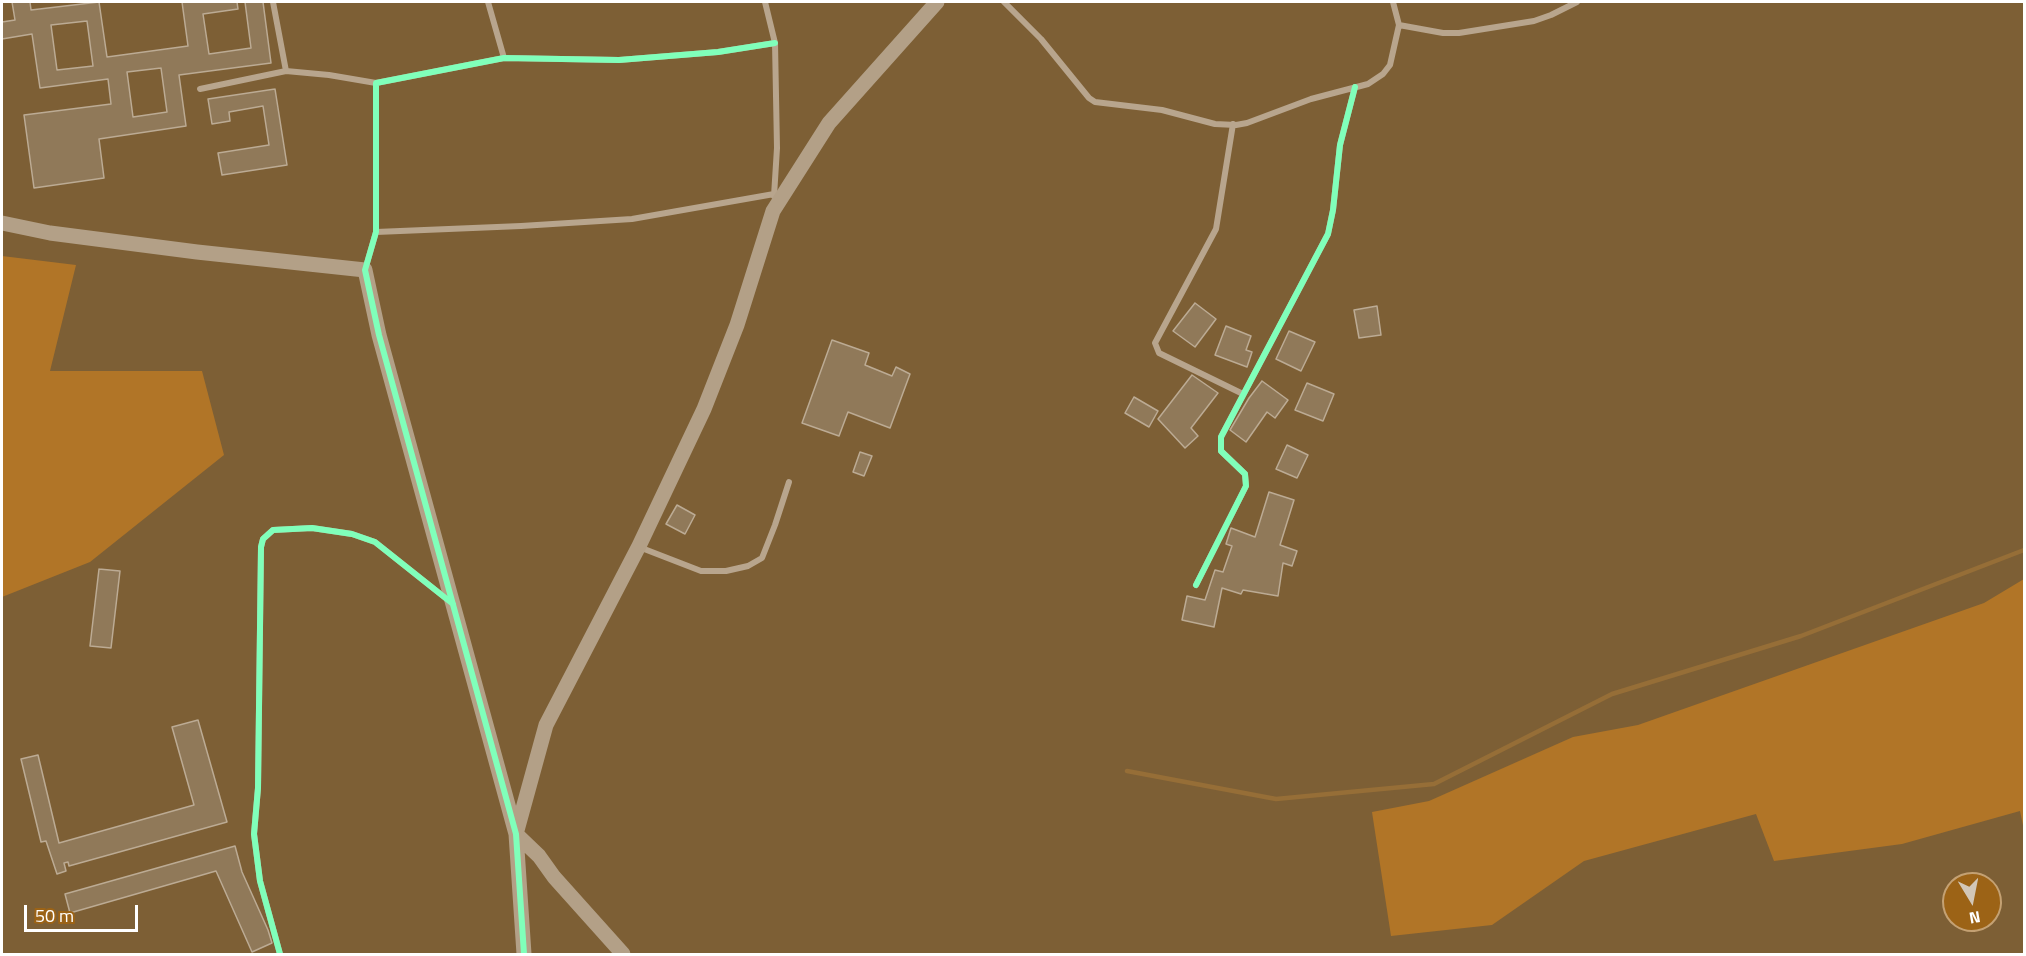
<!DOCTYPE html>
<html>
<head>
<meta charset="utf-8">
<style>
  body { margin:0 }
  #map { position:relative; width:2026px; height:956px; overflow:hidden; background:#7d5f35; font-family:"Titillium Web",sans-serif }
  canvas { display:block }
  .frame { position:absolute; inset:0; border:3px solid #fff; pointer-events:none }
  .north { position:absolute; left:1942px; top:872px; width:60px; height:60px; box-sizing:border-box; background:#9c6316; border:2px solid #c4a173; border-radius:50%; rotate:170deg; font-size:16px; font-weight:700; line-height:24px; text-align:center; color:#fff }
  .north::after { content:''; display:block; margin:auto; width:21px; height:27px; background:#d2c7b8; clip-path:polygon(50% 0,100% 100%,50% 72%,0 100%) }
  .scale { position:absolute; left:24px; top:905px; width:114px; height:27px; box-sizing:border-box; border:3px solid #fff; border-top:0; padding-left:8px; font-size:18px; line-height:21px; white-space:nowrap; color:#fff; -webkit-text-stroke:4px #9c6316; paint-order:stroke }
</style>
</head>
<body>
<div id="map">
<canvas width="2026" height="956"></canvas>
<div class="frame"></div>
<div class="north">N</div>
<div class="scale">50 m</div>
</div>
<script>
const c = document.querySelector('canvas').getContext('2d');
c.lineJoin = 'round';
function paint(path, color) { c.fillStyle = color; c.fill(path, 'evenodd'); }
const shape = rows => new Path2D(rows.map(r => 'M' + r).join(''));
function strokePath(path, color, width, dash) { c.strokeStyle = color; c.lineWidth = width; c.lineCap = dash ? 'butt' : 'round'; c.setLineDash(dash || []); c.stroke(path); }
const green = shape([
  [2,256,76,265,50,371,202,371,224,455,90,562,2,597],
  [2024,579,2024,830,2020,811,1902,844,1774,861,1756,814,1584,861,1492,925,1391,936,1372,812,1429,801,1573,737,1638,725,1984,603]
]);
const stream = shape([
  [1127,771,1276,799,1434,784,1612,694,1801,636,2024,550]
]);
const building = shape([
  [12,2,30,2,31,10,99,2,107,57,188,46,182,2,237,2,238,9,203,14,209,54,251,48,245,2,263,2,271,63,179,75,186,126,99,139,104,178,34,188,24,115,111,104,108,79,40,88,32,34,2,39,2,22,15,20,12,2],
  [87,21,93,66,57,70,51,25,87,21],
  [161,68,167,112,133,117,127,72,161,68],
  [275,89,287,165,222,175,218,153,269,145,263,106,229,112,230,121,212,124,208,99,275,89],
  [1195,303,1216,319,1195,347,1173,331,1195,303],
  [1377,306,1381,335,1359,338,1354,310,1377,306],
  [1226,326,1251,336,1246,350,1252,352,1247,367,1215,355,1226,326],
  [1289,331,1315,342,1301,371,1276,359,1289,331],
  [832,340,869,353,865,365,892,376,896,367,910,374,890,428,848,412,839,436,802,423,832,340],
  [1192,375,1218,393,1191,428,1198,436,1185,448,1158,419,1192,375],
  [1262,381,1288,400,1275,418,1267,412,1246,442,1230,430,1249,398,1262,381],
  [1307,383,1334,394,1323,421,1295,410,1307,383],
  [1134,397,1158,411,1149,427,1125,413,1134,397],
  [1287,445,1308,455,1297,478,1276,469,1287,445],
  [860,452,872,456,864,476,853,472,860,452],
  [1269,492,1294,500,1280,545,1297,551,1292,566,1283,563,1278,596,1243,590,1241,594,1222,588,1214,627,1182,620,1187,596,1205,600,1215,570,1223,572,1232,546,1226,544,1231,528,1255,537,1269,492],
  [677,505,695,515,685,534,666,524,677,505],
  [99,569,120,571,111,648,90,646,99,569],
  [198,720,227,822,69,866,68,862,64,863,66,871,57,874,46,841,41,842,21,759,38,755,59,843,194,805,172,727,198,720],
  [235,846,242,872,268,930,272,943,252,952,216,871,70,913,65,894,235,846]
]);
const street = shape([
  [273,2,286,71,329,75,376,83],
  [488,2,504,58],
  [765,2,775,43,777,148,774,196],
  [1004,2,1041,39,1089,98,1095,102,1162,110,1215,124,1236,125,1247,123,1311,99,1368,84,1383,74,1390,65,1399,25,1393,2],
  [1399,25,1443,33,1459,33,1534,21,1551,15,1577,2],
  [200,89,286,71],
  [1233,124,1216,229,1155,343,1159,353,1243,394],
  [376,232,521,226,632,219,774,194],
  [365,270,376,232,376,83,504,58,619,60,718,52,775,43],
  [639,547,701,571,726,571,748,566,762,558,775,525,789,482],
  [1196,585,1246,486,1245,474,1221,451,1221,437,1328,234,1333,210,1340,145,1355,87],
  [280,954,260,881,254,834,258,788,261,547,263,539,273,530,312,528,352,534,375,542,448,600]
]);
const secondary = shape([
  [2,223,50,233,197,252,365,270,379,335,516,834,524,954],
  [623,954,554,877,539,856,516,834,546,725,639,546,704,409,737,325,773,211,829,123,937,2]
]);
const cycleway = shape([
  [1196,585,1246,486,1245,474,1221,451,1221,437,1328,234,1333,210,1340,145,1355,87],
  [280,954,260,881,254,834,258,788,261,547,263,539,273,530,312,528,352,534,375,542,453,604],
  [524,954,516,834,379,335,365,270,376,232,376,83,504,58,619,60,718,52,775,43]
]);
paint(green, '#b17527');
strokePath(stream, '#966e37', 4.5);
paint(building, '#907959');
strokePath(building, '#bcab94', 1.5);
strokePath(street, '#b8a58d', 6);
strokePath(secondary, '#b3a087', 15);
strokePath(cycleway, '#80ffba', 6);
</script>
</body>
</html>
